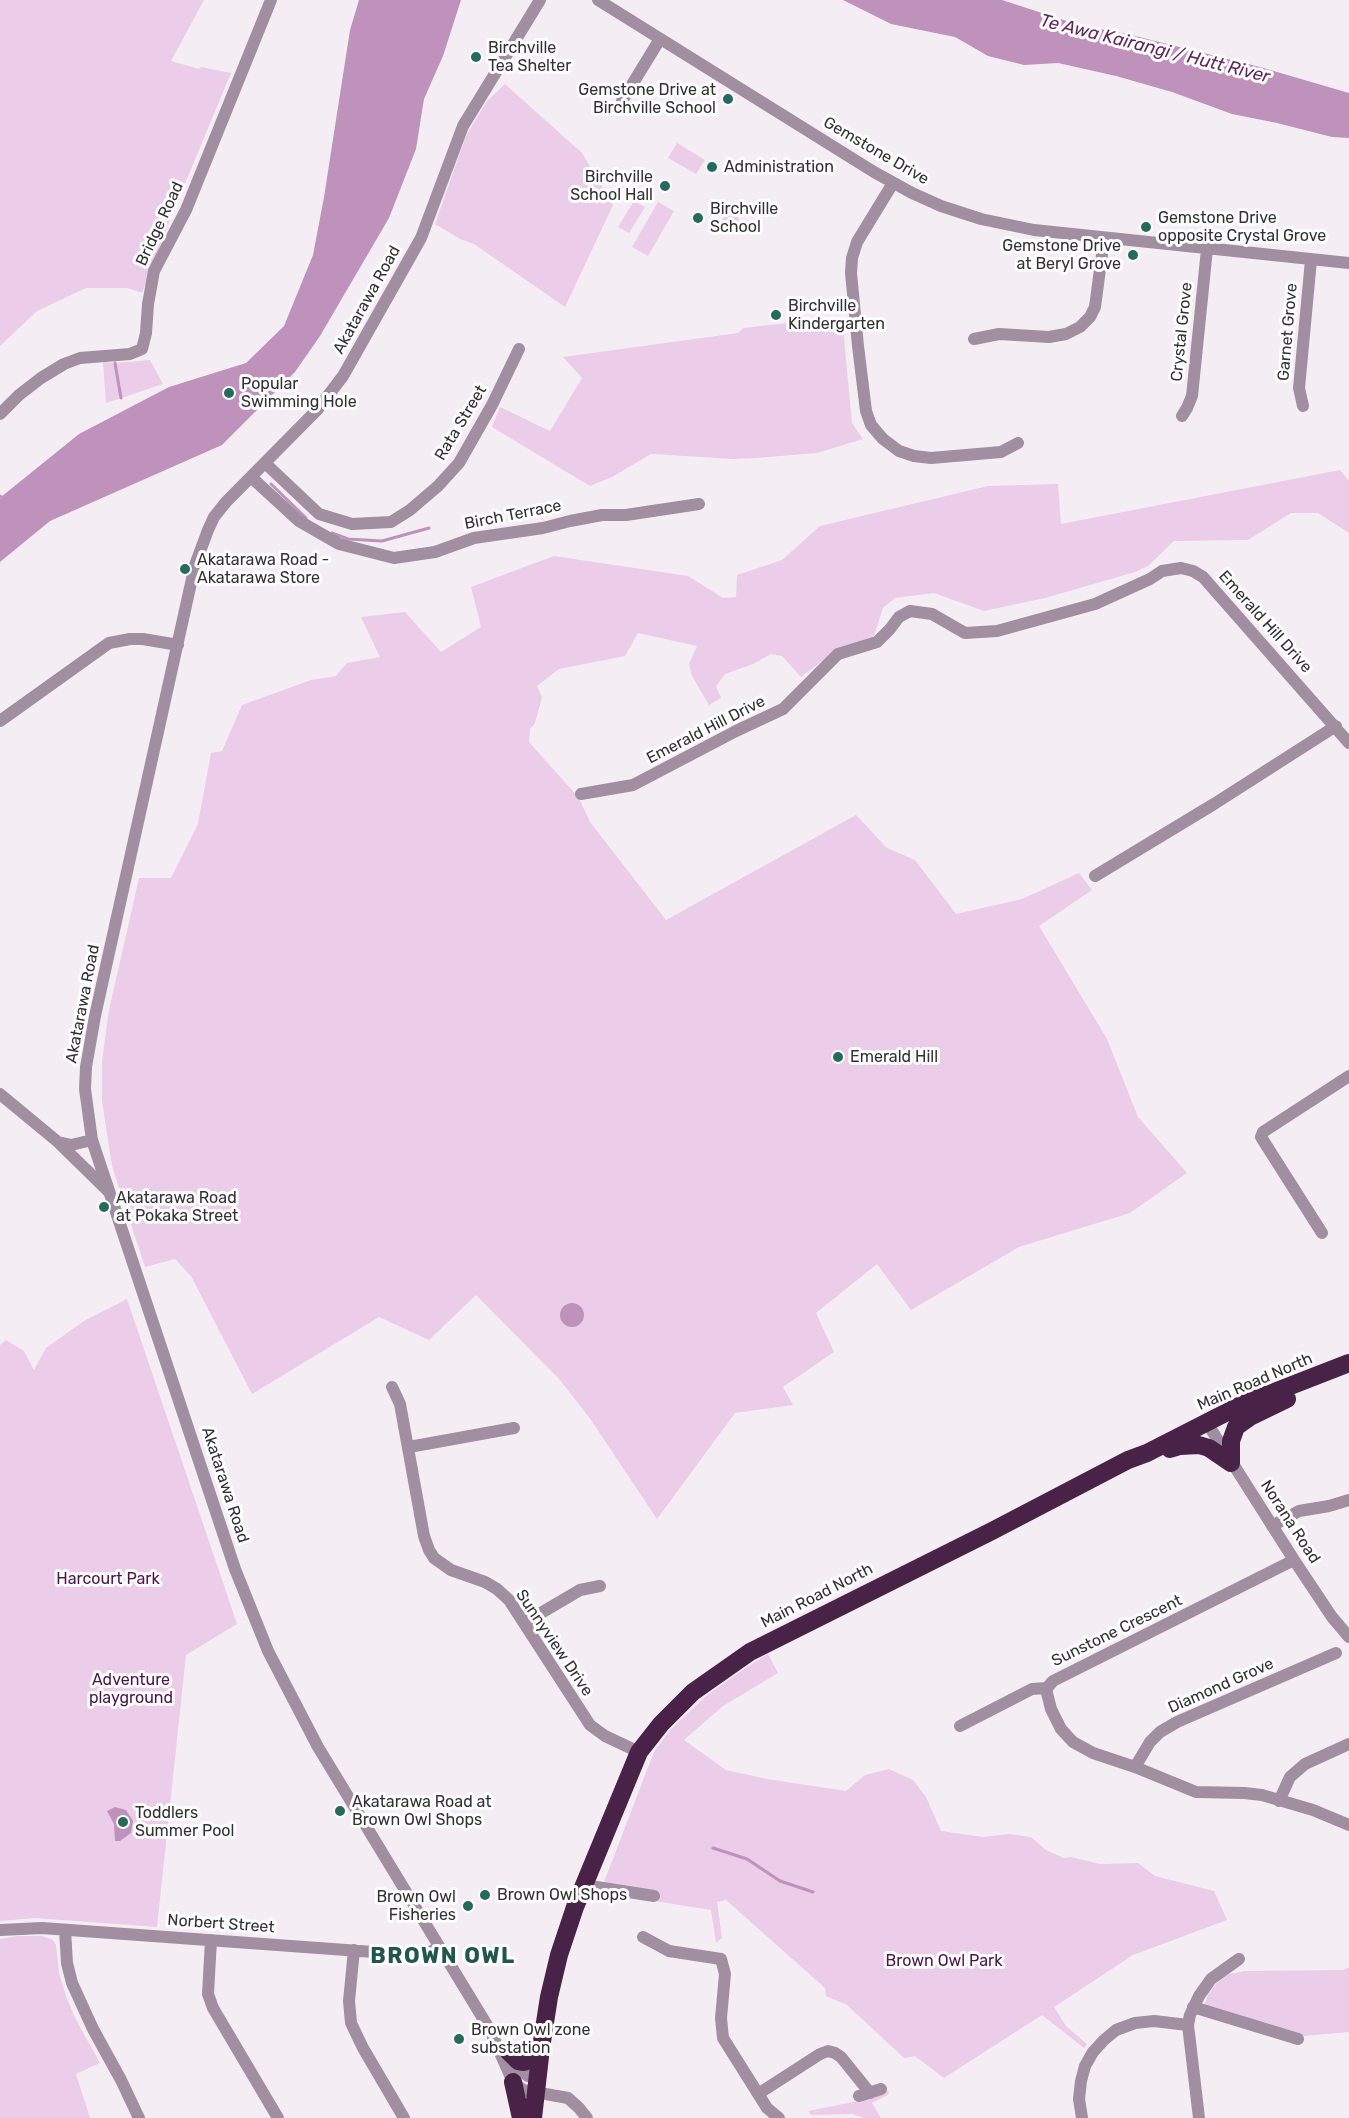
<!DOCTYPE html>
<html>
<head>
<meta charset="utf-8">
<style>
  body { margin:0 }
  canvas { display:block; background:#f4eef4 }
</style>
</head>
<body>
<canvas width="1349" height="2118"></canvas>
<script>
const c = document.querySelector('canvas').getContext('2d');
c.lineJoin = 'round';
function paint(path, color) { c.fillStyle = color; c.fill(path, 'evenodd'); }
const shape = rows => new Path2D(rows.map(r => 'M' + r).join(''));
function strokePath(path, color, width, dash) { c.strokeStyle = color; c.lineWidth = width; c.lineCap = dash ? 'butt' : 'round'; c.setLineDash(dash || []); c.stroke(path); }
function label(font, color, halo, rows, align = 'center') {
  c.font = font + ' Rubik,sans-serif'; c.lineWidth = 6; c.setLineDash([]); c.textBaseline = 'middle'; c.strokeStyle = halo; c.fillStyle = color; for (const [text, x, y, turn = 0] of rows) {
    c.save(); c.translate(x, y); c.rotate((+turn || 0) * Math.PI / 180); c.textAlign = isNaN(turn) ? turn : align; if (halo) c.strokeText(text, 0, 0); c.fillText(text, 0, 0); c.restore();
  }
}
const green = shape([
  [0,0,204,0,171,61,199,69,201,67,231,73,174,210,142,293,127,288,86,288,37,311,0,346],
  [505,84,582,153,613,205,565,307,474,244,460,239,435,224,466,136,487,101],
  [677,143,705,160,696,174,668,158],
  [634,201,645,207,629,233,618,227],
  [658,202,674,211,648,256,632,247],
  [729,208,737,213,739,221,731,234,719,227],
  [842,317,852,423,863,439,817,453,756,458,734,459,651,454,612,477,590,486,492,427,500,407,550,431,582,378,563,357,738,333,743,328],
  [150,360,163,384,106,403,103,362,115,363],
  [1340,470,1349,481,1349,533,1318,513,1291,513,1248,540,1174,541,1148,566,1135,572,1045,598,984,611,934,593,895,598,883,608,874,636,834,652,801,677,782,656,771,654,753,664,725,674,716,686,721,698,709,705,692,676,689,664,697,646,638,633,625,656,559,669,537,686,542,697,535,723,530,729,529,742,579,798,590,822,666,920,856,815,887,848,915,860,956,914,1022,899,1079,873,1092,890,1039,926,1107,1039,1138,1117,1187,1173,1130,1213,1019,1247,911,1310,877,1264,816,1313,834,1352,783,1387,793,1405,735,1413,657,1519,591,1420,560,1380,476,1295,429,1340,379,1317,252,1394,191,1276,175,1259,145,1267,112,1166,102,1101,102,1061,109,1010,139,878,171,878,198,824,211,753,222,751,242,705,311,680,336,676,347,663,380,657,361,617,405,612,441,652,481,627,471,587,554,556,688,576,723,598,736,597,737,575,782,560,820,526,988,486,1058,484,1061,524],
  [127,1299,237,1624,186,1655,157,1927,35,1918,0,1921,0,1345,6,1340,24,1351,34,1370,46,1348,84,1321],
  [768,1654,778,1673,723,1706,684,1740,726,1770,767,1779,846,1791,865,1775,889,1769,913,1780,926,1797,941,1831,983,1837,1009,1834,1031,1837,1046,1850,1064,1858,1071,1857,1100,1864,1138,1863,1155,1876,1214,1891,1227,1920,1133,1955,1054,2007,1066,2026,1087,2044,1084,2048,1042,2015,944,2078,915,2056,904,2058,847,2005,826,1996,825,1988,726,1900,717,1902,722,1938,716,1943,711,1910,654,1901,655,1892,604,1882,654,1752,670,1730,706,1696,741,1671],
  [17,1936,42,1936,53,1940,56,1945,59,1973,66,1996,75,2018,100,2063,76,2074,90,2118,0,2118,0,1939],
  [1349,1967,1349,2032,1304,2036,1204,2005,1209,1993,1217,1983,1229,1974,1245,1971,1343,1970],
  [888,2091,889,2094,872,2103,881,2118,865,2118,852,2114,811,2115,808,2111,873,2098]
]);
const water = shape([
  [359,0,461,0,443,56,424,99,416,149,389,218,320,336,295,372,222,445,50,521,0,562,0,498,6,500,1,497,79,434,169,387,246,363,284,326,313,255,324,197,350,30],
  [843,0,1002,0,1079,25,1127,34,1260,67,1349,93,1349,138,1332,137,1277,123,1232,114,1172,92,1116,76,1058,63,1024,65,988,56,955,37,891,24],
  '560 1315a12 12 0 1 1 24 0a12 12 0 1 1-24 0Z',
  [115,1807,126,1810,133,1821,131,1833,120,1841,115,1841,114,1824,107,1811]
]);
const stream = shape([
  [115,363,121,398],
  [271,484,306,518],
  [0,496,11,503],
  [332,533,348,539,382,541,429,528],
  [713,1848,747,1859,780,1881,813,1892]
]);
const minor = shape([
  [540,0,463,126,421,238,343,376,317,410,226,502,214,517,208,530,195,565,95,1016,86,1067,85,1089,92,1140,235,1569,268,1651,318,1747,490,2030,513,2082,523,2090,568,2098,579,2108,587,2118],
  [598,0,874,172,912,193,941,206,981,219,1034,230,1349,263],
  [622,101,660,39],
  [893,183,857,242,852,258,851,273,858,346,866,411,871,425,883,439,899,451,914,456,931,458,1001,452,1018,443],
  [974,339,999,334,1049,337,1066,334,1080,327,1090,317,1095,307,1104,239],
  [1303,406,1299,388,1311,260],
  [0,414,19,395,41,378,64,364,80,358,130,354,142,349,146,333,148,304,154,271,186,210,271,0],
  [1182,416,1187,408,1192,396,1207,249],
  [265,463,319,514,352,524,391,522,410,510,438,486,459,463,492,405,519,349],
  [251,477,299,521,339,544,394,558,435,552,474,538,543,528,570,521,602,515,626,515,699,504],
  [0,721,109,643,130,639,143,639,178,645],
  [581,794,633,785,736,731,783,709,838,654,877,642,890,629,899,617,910,611,932,614,965,633,997,631,1095,604,1150,579,1162,571,1181,568,1193,571,1203,577,1349,743],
  [1095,876,1214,804,1336,726],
  [0,1094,58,1142,108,1191],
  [58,1142,71,1145,92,1140],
  [1322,1233,1261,1137,1263,1132,1349,1076],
  [392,1387,400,1404,424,1536,429,1550,434,1558,451,1570,485,1582,497,1589,509,1600,590,1725,605,1736,639,1752],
  [1207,1423,1294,1560,1332,1617,1349,1637],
  [409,1447,514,1428],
  [1272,1526,1299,1511,1329,1506,1349,1500],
  [1294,1560,1053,1681,1047,1688,1047,1693,1051,1709,1061,1729,1073,1742,1093,1753,1135,1767,1196,1792,1244,1793,1262,1795,1313,1810,1349,1825],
  [524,1623,580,1590,600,1586],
  [960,1726,1032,1689,1047,1688],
  [1135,1767,1150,1742,1160,1732,1177,1722,1336,1653],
  [1279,1801,1290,1777,1305,1764,1349,1744],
  [584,1885,654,1896],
  [0,1930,42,1928,415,1955,432,1951,439,1947],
  [65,1930,67,1963,72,1983,93,2029,121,2080,139,2118],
  [643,1937,669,1951,721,1959,725,1974,721,2018,723,2038,767,2108,779,2118],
  [211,1940,208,1994,213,2008,278,2118],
  [354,1950,349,2001,351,2023,363,2048,404,2118],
  [1193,2007,1298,2039],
  [512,2058,517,2067,528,2076,537,2079],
  [758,2094,820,2054,828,2051,835,2053,841,2057,870,2093],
  [859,2096,881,2089],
  [1082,2118,1079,2099,1081,2081,1085,2066,1093,2052,1104,2040,1116,2030,1135,2023,1154,2021,1188,2025],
  [1199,2118,1188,2025,1190,2015,1199,1996,1211,1979,1239,1959]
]);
const highway = shape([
  [1170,1449,1180,1446,1199,1445,1209,1448,1231,1463],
  [1231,1463,1231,1441,1236,1427,1250,1417,1287,1399],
  [508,2051,518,2061,524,2062,531,2059,541,2048],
  [513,2082,521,2118],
  [533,2118,541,2048,549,1997,559,1955,575,1907,639,1752,661,1724,693,1692,750,1652,992,1531,1128,1460,1147,1453,1241,1405,1349,1363]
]);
const markers = [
  [476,57,6,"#256a5d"],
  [728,99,6,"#256a5d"],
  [712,167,6,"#256a5d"],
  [665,186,6,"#256a5d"],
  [698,218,6,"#256a5d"],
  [1146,227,6,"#256a5d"],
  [1133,255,6,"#256a5d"],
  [776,315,6,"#256a5d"],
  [229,393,6,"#256a5d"],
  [185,569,6,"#256a5d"],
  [838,1057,6,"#256a5d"],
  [104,1207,6,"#256a5d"],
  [340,1811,6,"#256a5d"],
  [123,1822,6,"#256a5d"],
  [485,1895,6,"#256a5d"],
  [468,1906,6,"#256a5d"],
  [459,2039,6,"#256a5d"]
];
const poiNames = [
  ["Birchville",488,48],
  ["Tea Shelter",488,66],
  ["Gemstone Drive at",716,90,"right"],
  ["Birchville School",716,108,"right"],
  ["Administration",724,167],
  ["Birchville",653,177,"right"],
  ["School Hall",653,195,"right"],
  ["Birchville",710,209],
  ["School",710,227],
  ["Gemstone Drive",1158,218],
  ["opposite Crystal Grove",1158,236],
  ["Gemstone Drive",1121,246,"right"],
  ["at Beryl Grove",1121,264,"right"],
  ["Birchville",788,306],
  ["Kindergarten",788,324],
  ["Popular",241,384],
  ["Swimming Hole",241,402],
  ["Akatarawa Road -",197,560],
  ["Akatarawa Store",197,578],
  ["Emerald Hill",850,1057],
  ["Akatarawa Road",116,1198],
  ["at Pokaka Street",116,1216],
  ["Akatarawa Road at",352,1802],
  ["Brown Owl Shops",352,1820],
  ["Toddlers",135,1813],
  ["Summer Pool",135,1831],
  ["Brown Owl Shops",497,1895],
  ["Brown Owl",456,1897,"right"],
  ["Fisheries",456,1915,"right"],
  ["Brown Owl zone",471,2030],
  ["substation",471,2048]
];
const streetNames = [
  ["Gemstone Drive",876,151,30],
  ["Bridge Road",160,224,-65],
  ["Akatarawa Road",367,300,-61],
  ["Crystal Grove",1182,332,-84],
  ["Garnet Grove",1288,332,-85],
  ["Rata Street",461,423,-59],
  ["Birch Terrace",513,515,-11],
  ["Emerald Hill Drive",1265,622,48],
  ["Emerald Hill Drive",706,730,-27],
  ["Akatarawa Road",83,1004,-79],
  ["Main Road North",1255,1382,-23],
  ["Akatarawa Road",225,1485,72],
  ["Norana Road",1290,1522,57],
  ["Main Road North",817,1596,-27],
  ["Sunstone Crescent",1117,1631,-26],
  ["Sunnyview Drive",554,1643,56],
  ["Diamond Grove",1221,1686,-24],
  ["Norbert Street",221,1924,4]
];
const parkNames = [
  ["Harcourt Park",108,1579],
  ["Adventure",131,1680],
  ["playground",131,1698],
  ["Brown Owl Park",944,1961]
];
const waterNames = [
  ["Te Awa Kairangi / Hutt River",1155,49,14]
];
const districtNames = [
  ["BROWN OWL",443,1957]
];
paint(green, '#ebcce9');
paint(water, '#bf92bc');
strokePath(stream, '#bf92bc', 3);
strokePath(minor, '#a18ea0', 12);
strokePath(highway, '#482247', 18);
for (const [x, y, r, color] of markers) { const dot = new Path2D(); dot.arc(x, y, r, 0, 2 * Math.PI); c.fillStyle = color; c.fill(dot); strokePath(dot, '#fefdfe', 2); }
label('16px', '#333133', '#fefdfe', poiNames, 'left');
label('16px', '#333133', '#fefdfe', streetNames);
label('16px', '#4b154b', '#fefdfe', parkNames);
label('italic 18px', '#5e285e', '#fefdfe', waterNames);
c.letterSpacing = '1.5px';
label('bold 22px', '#20564c', '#fefdfe', districtNames);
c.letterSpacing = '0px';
</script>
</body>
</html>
